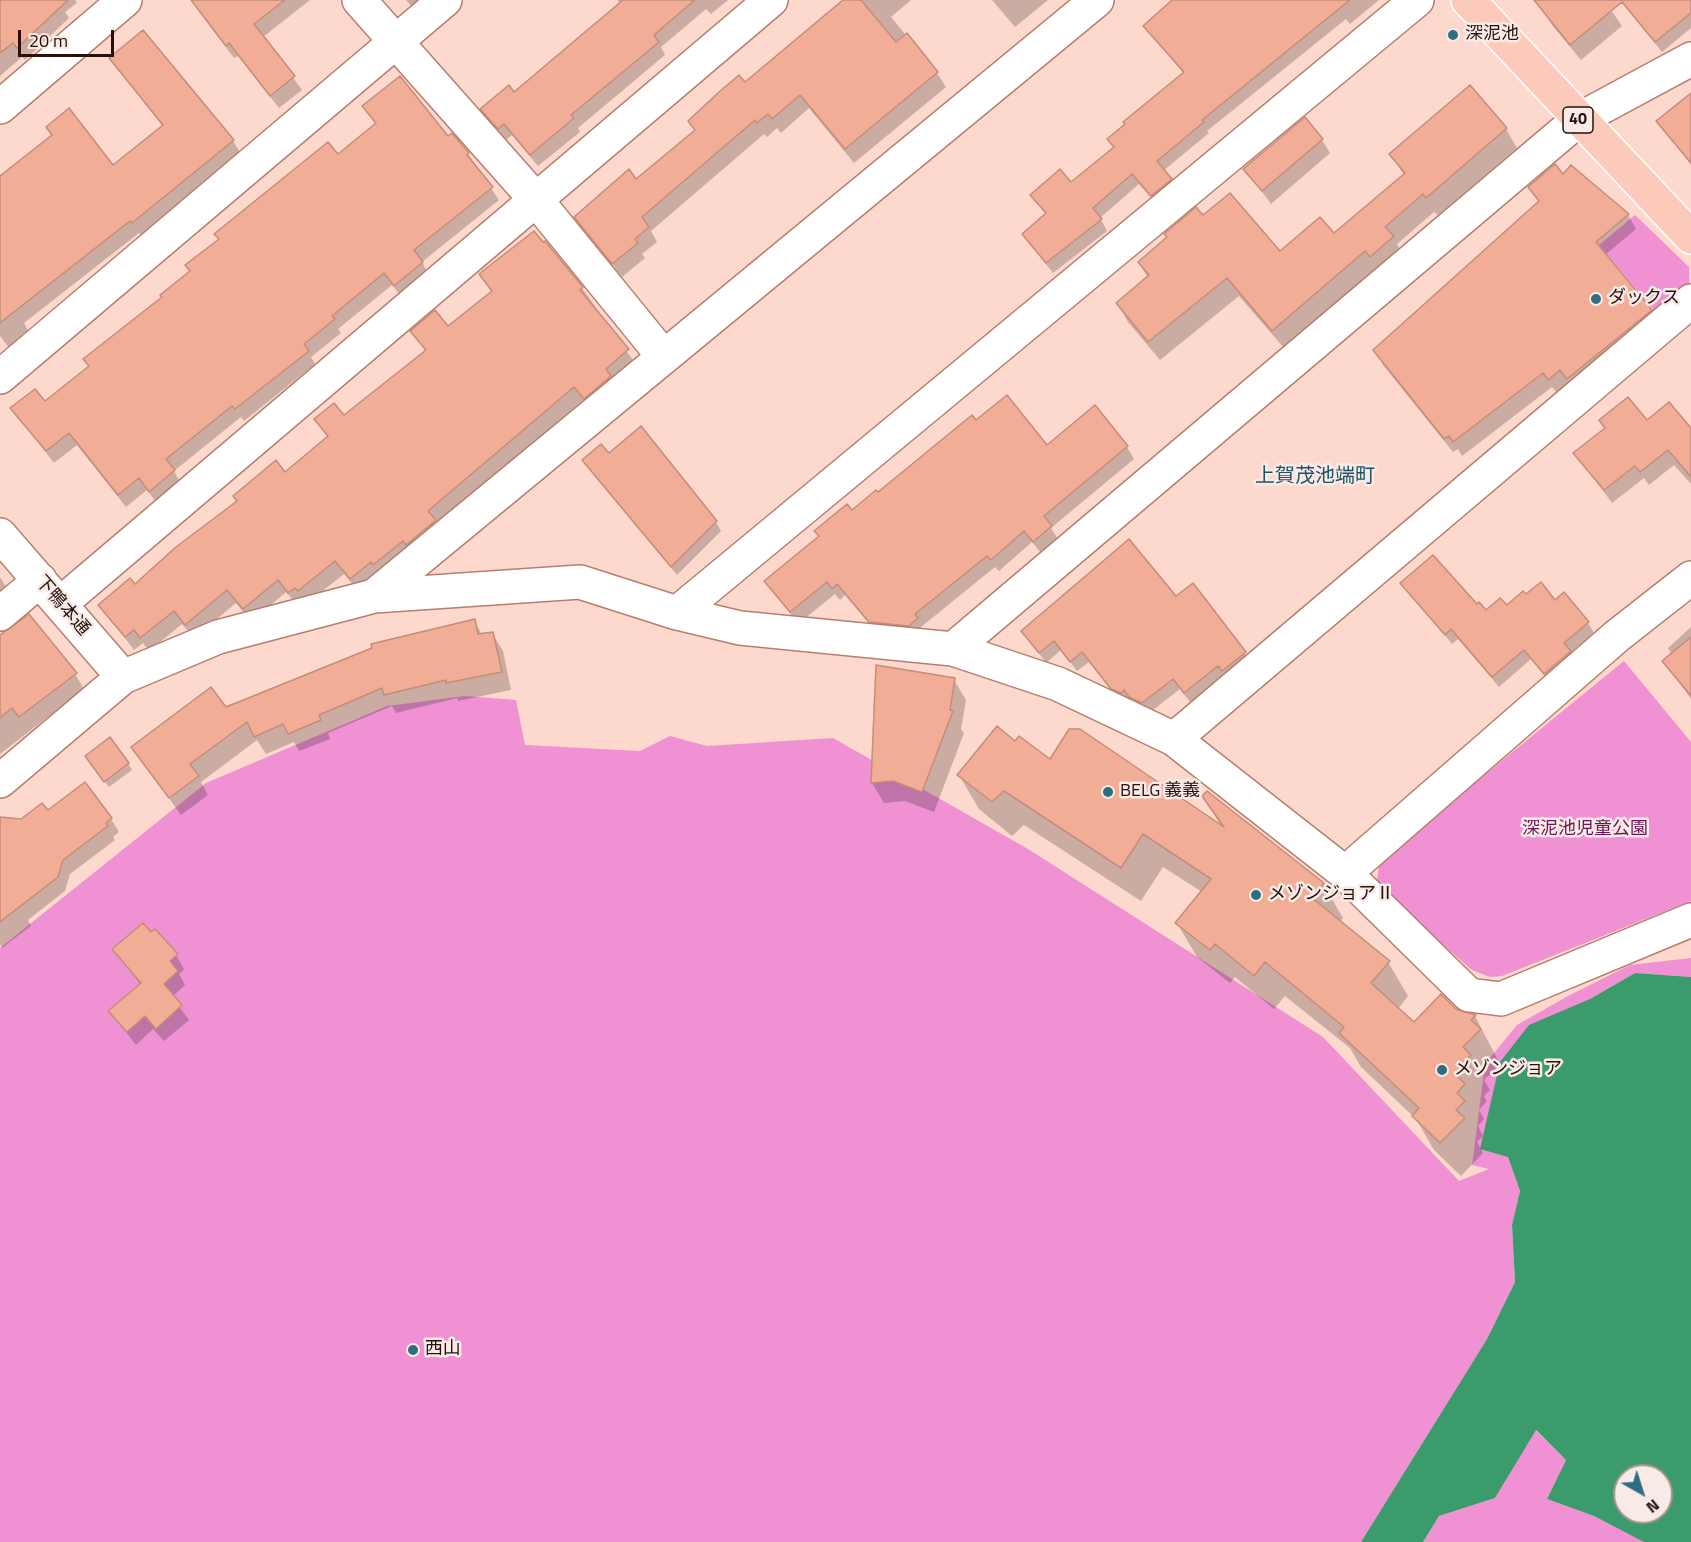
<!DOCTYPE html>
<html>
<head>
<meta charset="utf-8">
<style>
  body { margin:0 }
  #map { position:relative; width:1691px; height:1542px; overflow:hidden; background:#fdd8cc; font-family:"Titillium Web",sans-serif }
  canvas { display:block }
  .north { position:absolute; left:1613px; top:1464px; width:60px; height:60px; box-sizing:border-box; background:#f8ebe7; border:2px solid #a4948f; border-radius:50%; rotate:141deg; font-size:16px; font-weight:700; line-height:24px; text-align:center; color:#27120b }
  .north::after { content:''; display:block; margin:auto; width:21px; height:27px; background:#2d6f81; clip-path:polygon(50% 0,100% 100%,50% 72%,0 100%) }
  .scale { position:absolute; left:18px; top:30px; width:96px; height:27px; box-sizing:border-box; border:3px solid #27120b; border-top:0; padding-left:8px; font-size:18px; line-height:21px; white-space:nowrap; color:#27120b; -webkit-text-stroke:4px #f8ebe7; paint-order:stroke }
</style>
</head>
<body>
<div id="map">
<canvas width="1691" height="1542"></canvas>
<div class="north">N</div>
<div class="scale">20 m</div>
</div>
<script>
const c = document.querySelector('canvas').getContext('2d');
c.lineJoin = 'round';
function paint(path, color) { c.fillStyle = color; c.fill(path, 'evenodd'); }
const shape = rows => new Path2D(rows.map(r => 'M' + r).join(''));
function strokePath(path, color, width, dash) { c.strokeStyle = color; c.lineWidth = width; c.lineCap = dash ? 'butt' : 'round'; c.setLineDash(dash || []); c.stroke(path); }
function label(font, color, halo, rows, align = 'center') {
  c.font = font + ' "Titillium Web","Noto Sans JP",sans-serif'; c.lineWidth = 5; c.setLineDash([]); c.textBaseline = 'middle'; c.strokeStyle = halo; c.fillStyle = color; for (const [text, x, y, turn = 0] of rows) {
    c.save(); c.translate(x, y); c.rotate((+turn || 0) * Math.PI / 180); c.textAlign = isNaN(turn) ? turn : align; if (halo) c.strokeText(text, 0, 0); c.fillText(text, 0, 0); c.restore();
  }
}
const green = shape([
  [1635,215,1689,267,1689,290,1658,315,1599,245],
  [1624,661,1691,742,1691,901,1502,976,1490,977,1472,970,1376,886,1380,860],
  [465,696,516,700,525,745,640,751,670,736,707,746,833,738,1028,849,1323,1037,1459,1181,1489,1169,1472,1165,1485,1064,1517,1025,1568,996,1630,965,1691,958,1691,977,1635,973,1590,999,1508,1157,1520,1191,1512,1225,1515,1282,1487,1339,1361,1542,0,1542,0,948,206,783,387,706],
  [1535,1430,1566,1460,1547,1499,1594,1516,1646,1542,1423,1542,1439,1516,1495,1498]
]);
const water = shape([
  [1635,973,1691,977,1691,1542,1644,1542,1594,1516,1547,1499,1566,1460,1536,1430,1495,1498,1439,1516,1423,1542,1361,1542,1487,1339,1515,1282,1512,1225,1520,1191,1508,1157,1480,1149,1500,1062,1529,1025,1590,999],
  [1625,1476,1661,1476,1661,1512,1625,1512]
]);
const shadow = shape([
  [0,0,75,0,77,3,65,12,69,18,25,60,22,57,0,76],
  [210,0,310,0,263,37,302,90,279,108,238,56,234,58,207,22,199,8],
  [406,0,437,0,419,15],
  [617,0,728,0,711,14,706,9,661,47,665,55,578,128,580,132,538,166,512,135,506,140,482,109,514,94,621,4],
  [845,0,911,0,891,17,937,73,946,87,854,163,809,108,781,133,777,128,767,137,764,134,651,231,657,242,642,254,645,258,622,277,576,217,636,181],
  [992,0,1048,0,1015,27],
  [1174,0,1379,0,1350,24,1346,19,1207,131,1209,133,1163,171,1177,190,1158,206,1139,184,1100,218,1107,231,1053,273,1023,235,1046,215,1032,195,1071,184,1115,149,1109,139,1184,74,1145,26],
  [1536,0,1604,0,1622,26,1581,60,1552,25],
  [1631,0,1691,0,1691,28,1662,52,1632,15,1626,4],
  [111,58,233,141,241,154,141,235,139,233,24,323,29,332,9,348,0,336,0,178,113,167,163,127],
  [1691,93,1691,165,1658,121],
  [364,107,447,138,468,154,499,200,422,262,429,275,402,297,392,285,338,329,341,333,311,357,315,364,244,421,241,417,174,471,181,484,157,503,147,490,126,507,77,445,54,463,12,408,45,403,90,368,85,359,164,298,191,272,220,240,216,234,337,156,376,125],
  [1506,129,1517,148,1438,215,1434,212,1397,244,1403,256,1382,275,1376,269,1284,348,1239,296,1160,360,1128,322,1118,304,1148,278,1139,263,1203,217,1280,253,1334,235,1404,175,1391,155],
  [1322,140,1330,153,1271,204,1245,169],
  [1571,167,1628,215,1636,229,1605,255,1651,310,1659,325,1557,393,1552,387,1462,456,1458,449,1453,452,1383,365,1375,351,1539,202,1530,187,1563,176],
  [481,275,582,288,635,363,592,411,583,400,359,592,344,574,306,604,297,605,286,592,251,622,236,603,194,638,182,624,149,651,143,643,134,650,100,605,135,586,285,474,328,438,316,419,344,417,426,352,412,331,448,328,492,293],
  [976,422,1047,447,1127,447,1134,459,1051,528,1058,539,1041,553,1032,542,999,571,995,567,921,627,924,631,878,634,845,595,840,600,835,594,798,624,766,581,851,512],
  [1647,423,1691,430,1691,484,1674,465,1649,485,1644,478,1612,503,1575,453],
  [609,455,716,522,721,531,677,575,584,460],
  [0,577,6,587,0,591,8,605,0,614],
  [1402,583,1486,612,1507,607,1526,596,1554,602,1588,623,1594,633,1570,653,1576,662,1551,684,1531,659,1499,687,1458,639,1452,644],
  [1176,598,1245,653,1251,664,1225,676,1191,703,1180,689,1149,713,1137,708,1132,700,1128,703,1119,699,1089,662,1077,671,1061,650,1046,663,1023,631],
  [474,620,482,635,492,633,503,651,511,690,458,701,457,698,396,713,392,706,328,733,330,739,299,751,294,742,266,754,257,740,201,782,208,795,181,815,133,748,225,708],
  [1691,627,1691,699,1664,661,1672,655,1668,648],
  [0,634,75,674,84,689,0,754],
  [954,680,966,700,961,729,964,733,934,812,905,801,884,803,872,783],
  [1016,743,1050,761,1221,826,1203,796,1323,884,1343,918,1340,922,1388,962,1408,996,1398,1009,1414,1024,1456,1010,1475,1016,1500,1064,1484,1080,1490,1090,1484,1096,1487,1101,1479,1110,1484,1119,1478,1126,1483,1136,1477,1142,1483,1153,1461,1176,1434,1150,1416,1119,1361,1067,1350,1048,1285,996,1274,1009,1235,977,1230,983,1197,957,1177,923,1202,892,1163,867,1141,901,1024,825,1012,836,979,809,959,775],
  [90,763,128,763,132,770,109,787],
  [0,819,111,819,119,832,113,837,115,840,70,874,65,891,28,920,31,926,2,948,0,944],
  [114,950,176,955,184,969,179,974,185,985,172,997,189,1020,164,1041,153,1029,136,1045,110,1011,141,985]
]);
const building = shape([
  [0,0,68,0,17,48,13,43,0,53,0,0],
  [191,0,285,0,254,24,295,76,270,96,229,43,226,46,191,0],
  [623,0,695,0,654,35,659,42,571,115,574,118,530,155,504,124,498,129,480,109,509,85,514,92,623,0],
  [843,0,861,0,896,42,907,33,938,72,845,149,800,95,772,119,768,114,757,123,755,120,642,217,649,227,635,239,638,243,612,264,574,217,629,169,636,179,695,130,688,121,719,92,739,75,745,82,843,0],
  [1172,0,1350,0,1202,120,1204,122,1157,161,1172,179,1151,196,1132,174,1093,208,1102,219,1046,263,1022,234,1046,213,1030,195,1060,169,1071,182,1114,147,1107,139,1125,124,1123,122,1184,72,1143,26,1172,0],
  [1534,0,1691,0,1691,13,1655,42,1622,2,1570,45,1534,0],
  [143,30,234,140,132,223,130,221,0,323,0,176,52,135,46,127,69,108,113,165,163,125,109,58,143,30],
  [400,76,448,136,452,133,469,153,467,155,493,187,414,250,423,262,394,286,384,273,332,316,335,319,304,344,309,351,235,409,232,406,166,459,175,470,149,492,139,478,118,495,69,433,46,451,10,408,35,389,45,401,89,366,83,359,162,297,160,295,190,271,185,265,219,239,214,234,328,142,338,154,376,123,362,106,400,76],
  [1470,85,1507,128,1426,198,1423,194,1385,227,1394,236,1370,257,1365,251,1272,331,1227,278,1148,342,1116,303,1149,275,1138,262,1167,237,1164,234,1196,207,1203,215,1230,193,1280,251,1320,217,1334,233,1405,173,1389,154,1470,85],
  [1691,93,1691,163,1656,121,1691,93],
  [1305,117,1323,139,1262,191,1243,169,1305,117],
  [1555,164,1563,174,1571,165,1629,214,1596,242,1652,310,1567,379,1560,370,1548,380,1543,373,1453,442,1449,436,1444,439,1373,350,1539,201,1528,187,1555,164],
  [534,231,543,242,545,241,583,287,580,290,629,349,606,369,611,376,584,399,574,387,428,511,436,520,406,545,403,541,373,565,371,562,350,579,335,561,298,591,295,588,288,593,278,580,243,609,227,590,185,625,174,611,140,638,134,630,125,637,98,605,130,578,135,584,176,547,237,501,233,496,276,460,285,472,328,436,314,419,334,403,344,415,426,350,410,331,435,310,448,326,492,291,479,274,534,231],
  [1007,395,1047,445,1095,405,1128,446,1044,516,1052,526,1033,542,1024,531,991,560,987,556,915,614,918,618,909,626,869,622,837,584,832,589,827,582,790,612,764,581,819,536,814,531,847,504,852,510,876,490,878,492,972,415,976,420,1007,395],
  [1628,397,1647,420,1669,402,1691,428,1691,477,1668,450,1640,472,1635,466,1604,490,1573,453,1605,428,1599,420,1628,397],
  [641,426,717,521,671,567,582,460,601,444,609,453,641,426],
  [1129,539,1176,596,1193,583,1246,652,1222,671,1218,666,1184,693,1173,679,1142,703,1129,697,1124,690,1121,693,1111,689,1082,652,1070,662,1054,641,1039,653,1021,631,1129,539],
  [1433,555,1477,604,1479,602,1486,610,1500,598,1507,605,1523,591,1526,594,1541,582,1555,600,1564,592,1589,622,1564,643,1571,651,1544,674,1524,650,1492,677,1451,629,1445,635,1400,583,1433,555],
  [29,614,77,673,19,717,12,708,0,718,0,635,29,614],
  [475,619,478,634,493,632,502,672,446,683,446,680,384,695,382,688,319,715,321,720,288,734,283,724,254,737,247,722,190,764,199,776,169,798,131,747,211,687,226,707,372,648,371,644,475,619],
  [1691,637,1691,696,1662,661,1691,637],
  [876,665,955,678,950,710,953,711,922,792,893,781,871,783,876,665],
  [997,726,1015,741,1019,736,1050,759,1069,729,1080,729,1224,827,1202,796,1207,791,1324,883,1312,898,1390,961,1371,983,1414,1022,1441,994,1456,1009,1476,1015,1471,1020,1481,1029,1463,1047,1471,1055,1464,1062,1469,1066,1458,1077,1465,1084,1457,1093,1465,1101,1456,1110,1465,1118,1440,1143,1412,1116,1419,1108,1339,1033,1344,1027,1265,962,1254,976,1215,944,1210,950,1175,923,1211,879,1143,834,1121,868,1004,791,992,802,957,775,997,726],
  [110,737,129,763,104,782,85,756,110,737],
  [85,782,112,818,106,823,108,826,63,860,58,877,0,922,0,817,21,819,42,803,48,810,85,782],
  [143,923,151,932,155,929,178,954,170,961,178,971,164,984,182,1005,156,1029,145,1016,127,1032,108,1011,141,983,112,949,143,923]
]);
const minor = shape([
  [359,0,537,201,664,357],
  [0,107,125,0],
  [0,377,445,0],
  [0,535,123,677],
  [374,596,1097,0],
  [60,604,771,0],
  [677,613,1417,0],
  [0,614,40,580],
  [953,649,1578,120,1691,59],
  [1174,739,1691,301],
  [0,781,123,677,218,637,374,596,580,582,677,613,740,628,953,649,1058,684,1174,739,1345,873,1469,995,1501,999,1691,920],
  [1345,873,1617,636,1691,578]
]);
const major = shape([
  [1468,0,1691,237]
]);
const markers = [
  [1453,35,6,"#2d6f81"],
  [1596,299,6,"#2d6f81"],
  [1108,792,6,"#2d6f81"],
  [1256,895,6,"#2d6f81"],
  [1442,1070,6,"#2d6f81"],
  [413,1350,6,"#2d6f81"]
];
const shields = [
  [1578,120,30]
];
const shieldNames = [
  ["40",1578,120]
];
const poiNames = [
  ["深泥池",1465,35],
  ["ダックス",1608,299],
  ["BELG 義義",1120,792],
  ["メゾンジョアⅡ",1268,895],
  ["メゾンジョア",1454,1070],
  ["西山",425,1350]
];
const streetNames = [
  ["下鴨本通",62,606,49]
];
const parkNames = [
  ["深泥池児童公園",1585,830]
];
const neighbourhoodNames = [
  ["上賀茂池端町",1315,477]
];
paint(green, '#ef91d3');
paint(water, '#3b9b6c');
paint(shadow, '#0003');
paint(building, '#f2ad97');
strokePath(building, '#c58c7a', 1.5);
strokePath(minor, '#b67f6d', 36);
strokePath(major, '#fff', 36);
strokePath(minor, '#fff', 33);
strokePath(major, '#fbcaba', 33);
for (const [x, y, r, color] of markers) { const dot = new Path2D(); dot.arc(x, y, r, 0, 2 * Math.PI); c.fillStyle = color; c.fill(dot); strokePath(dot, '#f8ebe7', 2); }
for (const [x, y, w] of shields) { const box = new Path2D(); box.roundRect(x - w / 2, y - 13, w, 26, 4.5); c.fillStyle = '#f8ebe7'; c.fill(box); strokePath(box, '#27120b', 1.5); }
label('bold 16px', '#27120b', null, shieldNames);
label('18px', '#27120b', '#f8ebe7', poiNames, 'left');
label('18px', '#27120b', '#f8ebe7', streetNames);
label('18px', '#6b1558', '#f8ebe7', parkNames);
label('20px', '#1d5361', '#f8ebe7', neighbourhoodNames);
</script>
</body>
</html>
